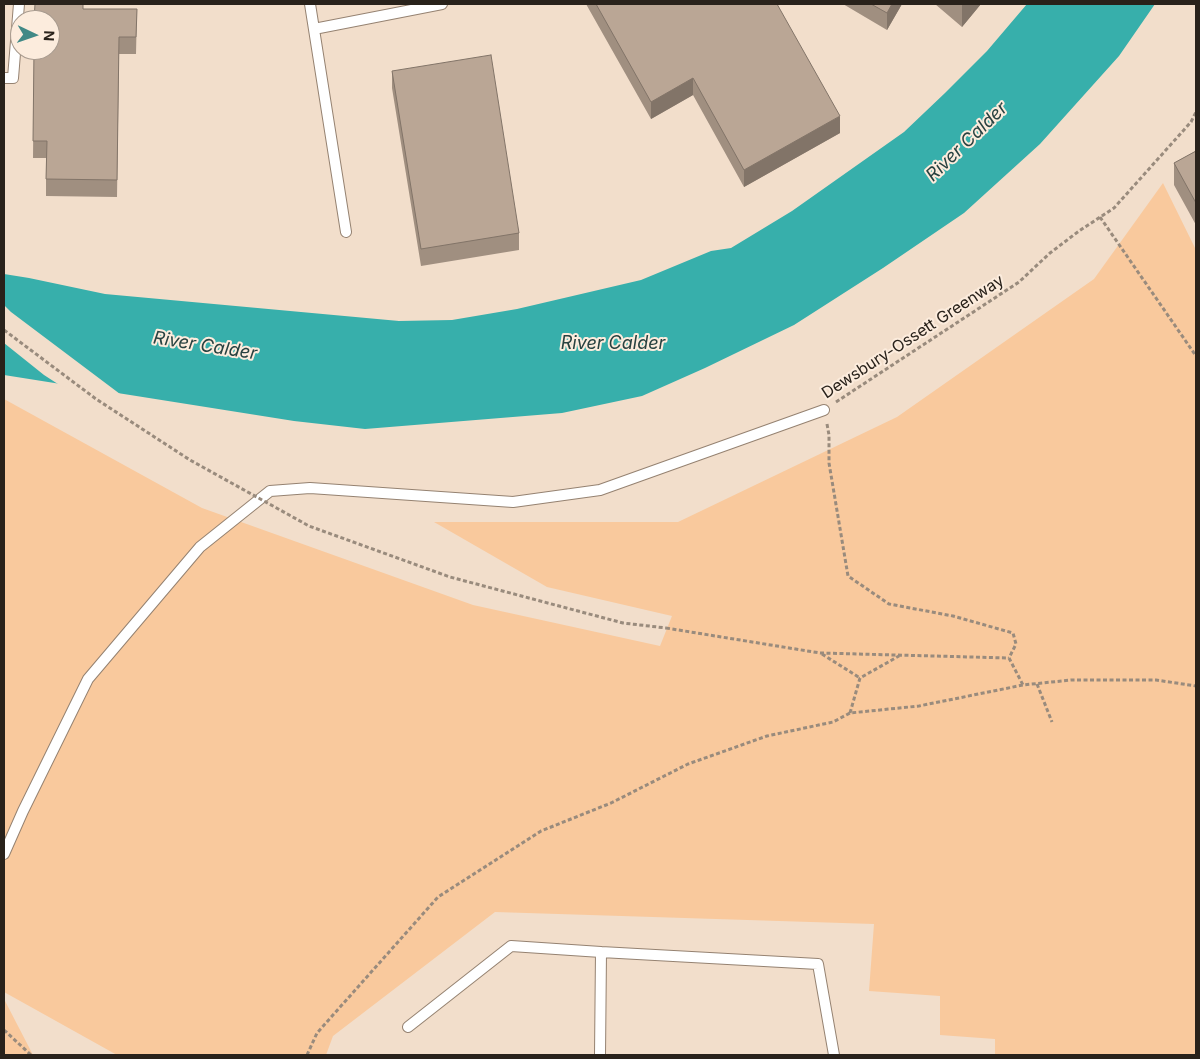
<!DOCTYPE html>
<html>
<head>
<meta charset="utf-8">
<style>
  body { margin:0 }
  #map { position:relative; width:1200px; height:1059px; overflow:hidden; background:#f2decb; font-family:Inter,sans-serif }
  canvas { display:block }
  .frame { position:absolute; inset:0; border:5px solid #29221b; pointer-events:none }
  .north { position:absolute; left:10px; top:10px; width:50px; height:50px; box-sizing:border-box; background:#fcecdd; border:1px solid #a89b8f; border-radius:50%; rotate:93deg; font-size:14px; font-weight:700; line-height:20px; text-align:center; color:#29221b }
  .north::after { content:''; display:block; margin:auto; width:18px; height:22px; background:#418986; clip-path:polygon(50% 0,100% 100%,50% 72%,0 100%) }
</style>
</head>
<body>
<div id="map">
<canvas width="1200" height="1059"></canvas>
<div class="frame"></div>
<div class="north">N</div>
</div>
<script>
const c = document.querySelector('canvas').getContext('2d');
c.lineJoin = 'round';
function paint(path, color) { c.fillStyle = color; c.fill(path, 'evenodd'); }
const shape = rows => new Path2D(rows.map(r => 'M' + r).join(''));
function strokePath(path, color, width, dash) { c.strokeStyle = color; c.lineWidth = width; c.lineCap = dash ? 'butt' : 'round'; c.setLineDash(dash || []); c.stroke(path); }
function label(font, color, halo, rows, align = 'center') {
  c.font = font + ' Inter,sans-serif'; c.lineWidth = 4; c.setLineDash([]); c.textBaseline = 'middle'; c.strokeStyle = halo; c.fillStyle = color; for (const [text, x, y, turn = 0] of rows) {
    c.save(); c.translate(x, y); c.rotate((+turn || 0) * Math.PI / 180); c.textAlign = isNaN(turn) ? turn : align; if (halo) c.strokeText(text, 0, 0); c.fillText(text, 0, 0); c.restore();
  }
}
const green = shape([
  [1163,183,1196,250,1196,1055,995,1055,995,1039,940,1035,940,996,869,991,874,924,495,912,333,1036,326,1055,117,1055,4,992,4,399,202,508,473,605,660,646,672,616,547,587,434,522,678,522,897,417,1094,279],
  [4,999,33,1055,4,1055]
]);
const water = shape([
  [1027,4,1155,4,1119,56,1040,144,964,213,883,268,794,325,705,368,642,396,562,413,365,429,294,421,4,375,4,274,29,278,105,294,399,321,452,320,517,309,641,280,711,251,731,248,792,211,904,132,945,93,987,51]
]);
const pier = shape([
  [4,305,11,312,124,397,61,386,44,375,4,343]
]);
const path = shape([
  [1100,217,1196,356],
  [836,402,1019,282,1050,253,1079,231,1114,208,1191,122,1196,112],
  [827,424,829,435,829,463,848,576,889,604,953,616,1013,633,1016,644,1009,658],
  [666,628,820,653,1009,658],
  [822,654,860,678],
  [1009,658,1023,685],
  [1037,684,1052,722],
  [850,713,860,678,899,656],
  [4,1030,31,1055],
  [307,1055,317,1033,438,897,541,831,611,803,688,764,767,736,833,722,850,713,919,706,1023,685,1071,680,1156,680,1196,686]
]);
const lane = shape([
  [310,4,346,232],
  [314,29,442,4],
  [4,78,13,78,19,4],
  [4,854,23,811,88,679,200,547,270,491,310,488,513,502,600,490,824,410],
  [601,952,818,964,834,1055],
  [408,1027,511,946,601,952,600,1055]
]);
const pathBridge = shape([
  [4,330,96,399,190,460,309,526,450,577,623,623,666,628]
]);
const wall = shape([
  [586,4,777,4,840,133,744,187,693,95,651,119],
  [843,4,902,4,887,30],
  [935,4,981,4,962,27],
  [84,9,137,9,136,54,119,54,117,197,46,196,46,158,33,158,34,50],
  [392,71,519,233,519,250,421,266,392,88],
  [1196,151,1196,225,1174,185,1174,163]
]);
const shadedWall = shape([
  [892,4,902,4,887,30,887,13],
  [964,4,981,4,962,27,962,5],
  [693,78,693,95,651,119,651,102],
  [840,116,840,133,744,187,744,170]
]);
const building = shape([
  [35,4,83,4,83,9,137,9,136,37,119,37,117,180,46,179,47,141,33,141,34,50,50,50,50,20,34,20,35,4],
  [596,4,777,4,840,116,744,170,693,78,651,102,596,4],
  [871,4,892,4,887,13,871,4],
  [491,55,519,233,421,249,392,71,491,55],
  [1196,151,1196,203,1174,163,1196,151]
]);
const streetNames = [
  ["Dewsbury-Ossett Greenway",913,337,-33]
];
const waterNames = [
  ["River Calder",967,142,-44],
  ["River Calder",613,344],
  ["River Calder",205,346,9]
];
paint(green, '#f9c99d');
paint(water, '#37afab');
paint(pier, '#f2decb');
strokePath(lane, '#958271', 12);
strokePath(path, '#998b7d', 3, [4, 2.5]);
strokePath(lane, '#fff', 10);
strokePath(pathBridge, '#998b7d', 3, [4, 2.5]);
paint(wall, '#a08f80');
paint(shadedWall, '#827468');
paint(building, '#baa695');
strokePath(building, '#827468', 1);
label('16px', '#29221b', '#fcecdd', streetNames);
label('italic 18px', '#284241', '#fcecdd', waterNames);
</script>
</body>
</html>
